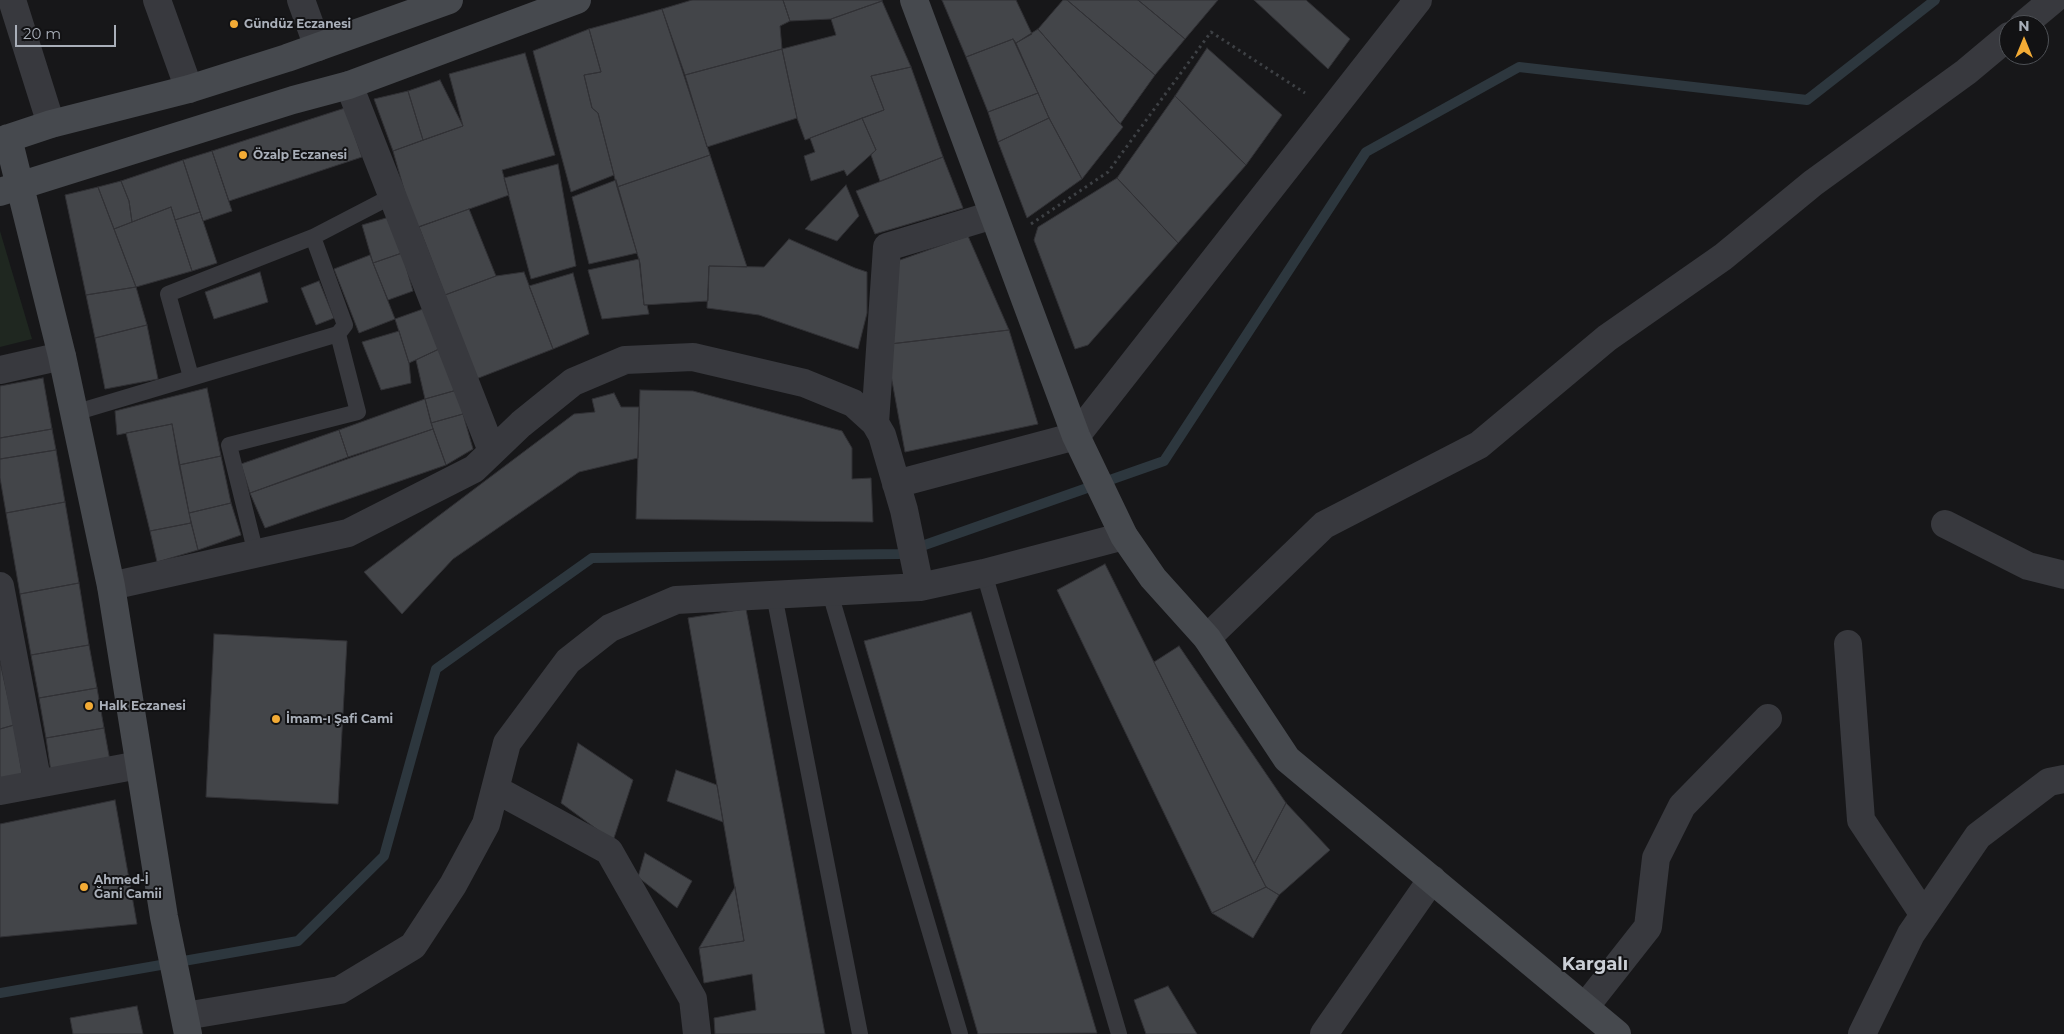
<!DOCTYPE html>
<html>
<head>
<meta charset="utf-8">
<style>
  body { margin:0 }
  #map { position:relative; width:2064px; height:1034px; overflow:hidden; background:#171719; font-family:Montserrat,sans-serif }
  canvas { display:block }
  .north { position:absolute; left:1999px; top:15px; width:50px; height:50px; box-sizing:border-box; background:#121214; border:1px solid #4e5156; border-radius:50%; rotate:0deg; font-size:14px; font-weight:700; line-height:20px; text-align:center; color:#a9afb9 }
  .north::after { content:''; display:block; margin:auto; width:18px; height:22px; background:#f3ab35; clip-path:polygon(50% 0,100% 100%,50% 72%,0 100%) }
  .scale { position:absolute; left:15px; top:25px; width:101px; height:22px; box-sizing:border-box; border:2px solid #a9afb9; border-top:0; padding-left:6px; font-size:15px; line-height:18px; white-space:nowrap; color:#a9afb9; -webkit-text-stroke:4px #121214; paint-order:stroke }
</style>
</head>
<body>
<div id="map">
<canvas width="2064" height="1034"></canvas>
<div class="north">N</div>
<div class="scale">20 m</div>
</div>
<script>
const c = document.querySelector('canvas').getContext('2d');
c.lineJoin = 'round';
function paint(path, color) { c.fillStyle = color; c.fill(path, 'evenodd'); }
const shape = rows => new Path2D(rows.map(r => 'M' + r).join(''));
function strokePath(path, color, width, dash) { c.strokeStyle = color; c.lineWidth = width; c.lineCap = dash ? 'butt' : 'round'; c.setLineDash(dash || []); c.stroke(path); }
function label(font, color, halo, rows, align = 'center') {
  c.font = font + ' Montserrat,sans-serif'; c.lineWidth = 4; c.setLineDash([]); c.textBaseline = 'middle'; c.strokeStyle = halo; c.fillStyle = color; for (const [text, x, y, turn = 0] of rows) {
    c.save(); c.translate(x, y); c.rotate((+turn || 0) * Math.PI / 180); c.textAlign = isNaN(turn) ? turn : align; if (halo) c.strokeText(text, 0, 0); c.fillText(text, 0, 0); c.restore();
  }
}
const green = shape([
  [0,231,32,339,0,347]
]);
const stream = shape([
  [0,993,298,941,384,856,436,669,592,558,899,554,1164,461,1366,152,1519,67,1807,100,1935,0]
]);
const building = shape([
  [692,0,783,0,790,21,780,26,782,49,685,75,662,9,692,0],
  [783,0,882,0,882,1,831,19,790,21,783,0],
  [942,0,1016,0,1032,34,1016,43,1013,39,966,57,942,0],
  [1063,0,1067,0,1155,75,1120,124,1038,29,1063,0],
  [1067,0,1138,0,1185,39,1155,75,1067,0],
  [1138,0,1218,0,1185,39,1138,0],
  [1254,0,1306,0,1350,39,1328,69,1254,0],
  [882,1,911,67,871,76,884,110,805,140,797,118,782,49,836,35,831,19,882,1],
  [662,9,710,155,617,187,598,113,592,108,584,75,601,72,589,29,662,9],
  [589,29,601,72,584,75,592,108,598,113,614,175,571,192,533,51,589,29],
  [1038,29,1123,127,1082,179,1049,118,1016,43,1038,29],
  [1013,39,1038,93,988,112,966,57,1013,39],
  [1207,48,1282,115,1246,165,1175,96,1207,48],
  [782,49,797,118,707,147,685,75,782,49],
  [525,53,555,155,502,170,509,195,415,228,393,151,463,126,449,74,525,53],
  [911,67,943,157,880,181,871,155,876,150,862,118,884,110,871,76,911,67],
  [440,80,463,126,423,140,408,91,440,80],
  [408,91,423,140,393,151,374,99,408,91],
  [1038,93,1049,118,998,142,988,112,1038,93],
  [1175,96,1246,165,1178,243,1117,178,1175,96],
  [345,108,362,157,229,201,212,151,345,108],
  [862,118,876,150,847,176,844,170,811,181,804,156,815,152,810,138,862,118],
  [1049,118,1082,179,1027,218,998,142,1049,118],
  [212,151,232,211,203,221,183,160,212,151],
  [710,155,747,267,709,266,708,301,644,305,640,263,617,187,710,155],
  [943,157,963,208,875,234,856,191,943,157],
  [183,160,200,212,175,220,171,207,132,222,129,201,121,181,183,160],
  [558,164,576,266,531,279,504,178,558,164],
  [1117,178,1178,243,1088,345,1075,349,1034,240,1038,227,1117,178],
  [616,180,637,253,589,264,572,197,616,180],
  [121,181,129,201,132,222,114,229,98,187,121,181],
  [846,185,859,216,837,241,805,229,846,185],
  [98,187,136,287,86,295,65,195,98,187],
  [171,207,192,271,136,287,114,229,171,207],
  [469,209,496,276,445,295,419,227,469,209],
  [200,212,217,263,192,271,175,220,200,212],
  [393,216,402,253,373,263,362,225,393,216],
  [968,236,1009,330,890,344,897,261,968,236],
  [789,239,855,268,867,272,867,313,858,349,759,315,707,308,709,266,764,267,789,239],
  [402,253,413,291,388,300,373,263,402,253],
  [370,255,395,319,359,333,334,269,370,255],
  [639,259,644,305,647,305,649,314,602,319,588,270,639,259],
  [260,272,268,302,214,319,205,292,260,272],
  [524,272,553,349,476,379,445,295,496,276,524,272],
  [573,273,589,334,553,349,529,286,573,273],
  [319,281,334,318,316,325,301,288,319,281],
  [136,287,147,325,95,338,86,295,136,287],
  [423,309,439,349,409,363,395,319,423,309],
  [147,325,158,379,105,389,95,338,147,325],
  [1009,330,1038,424,905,452,886,348,890,344,1009,330],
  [399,331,409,363,411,383,381,390,362,342,399,331],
  [439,349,457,390,425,399,416,360,439,349],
  [43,378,52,429,0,438,0,386,43,378],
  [207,388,221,456,179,465,172,424,117,435,115,411,207,388],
  [457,390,463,414,431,423,425,399,457,390],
  [640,390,693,391,842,431,852,448,852,479,871,478,873,522,636,519,640,390],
  [614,393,621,407,639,407,638,458,579,472,453,559,402,614,364,572,574,414,595,412,592,399,614,393],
  [425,399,433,429,348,457,339,430,425,399],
  [463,414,473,449,446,465,431,423,463,414],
  [172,424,191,523,150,531,126,433,172,424],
  [52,429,56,450,0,459,0,438,52,429],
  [433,429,446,465,265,528,250,493,433,429],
  [339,430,348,457,250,493,241,464,339,430],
  [56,450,65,502,6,513,0,478,0,459,56,450],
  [221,456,231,503,189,513,179,465,221,456],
  [65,502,79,583,20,594,6,513,65,502],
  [231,503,241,535,198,550,189,513,231,503],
  [191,523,198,550,157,562,150,531,191,523],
  [1105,564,1266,887,1212,913,1057,590,1105,564],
  [79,583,89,645,31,655,20,594,79,583],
  [746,609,825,1034,715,1034,714,1018,756,1010,752,974,704,983,699,948,744,941,688,618,746,609],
  [971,612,1097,1033,978,1034,864,641,971,612],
  [214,634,347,641,338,804,206,797,214,634],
  [89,645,97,688,39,698,31,655,89,645],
  [1179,646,1286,803,1254,864,1154,662,1179,646],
  [0,662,14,725,0,729,0,662],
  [97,688,104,728,46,738,39,698,97,688],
  [14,725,23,779,0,783,0,729,14,725],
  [104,728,110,761,51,772,46,738,104,728],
  [578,743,633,780,613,841,561,803,578,743],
  [676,770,717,785,723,822,667,801,676,770],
  [115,800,137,924,0,937,0,824,115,800],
  [1286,803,1330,850,1279,895,1266,887,1254,864,1286,803],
  [645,853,692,881,677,908,638,877,645,853],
  [735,887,744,941,699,948,735,887],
  [1266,887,1279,895,1253,938,1212,913,1266,887],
  [1168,986,1197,1034,1146,1034,1134,1000,1168,986],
  [137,1006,143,1034,73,1034,70,1018,137,1006]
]);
const path = shape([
  [1031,224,1108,172,1211,32,1305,93]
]);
const lane = shape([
  [313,237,345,325,338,334],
  [191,377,168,294,313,237,392,196],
  [74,413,338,334,358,412,229,445,256,554],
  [984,573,1119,1034],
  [830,593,960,1034],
  [774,595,860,1034]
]);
const street = shape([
  [12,0,51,124],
  [157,0,189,89],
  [301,0,318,47],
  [2023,25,2053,0],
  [349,85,492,451],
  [0,370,62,356],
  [875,423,887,247,993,215],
  [896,484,1076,436,1418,0],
  [1945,524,2028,566,2064,575],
  [0,586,38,784],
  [111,586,348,533,474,469,521,424,573,382,625,360,693,357,804,383,853,403,875,423,882,435,904,510,920,587],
  [1207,638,1324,525,1479,445,1607,338,1723,257,1813,183,1966,72,2009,36],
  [1848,644,1861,820,1924,915],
  [495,789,609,851,693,999,697,1034],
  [0,791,139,765],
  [1585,1007,1648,927,1656,858,1682,806,1768,718],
  [185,1016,340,990,413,946,453,885,486,824,507,743,568,661,610,628,676,600,920,587,984,573,1124,536],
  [1324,1034,1432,879],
  [1862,1034,1911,934,1978,836,2049,782,2064,779]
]);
const secondary = shape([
  [914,0,1076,436,1124,536,1153,578,1207,638,1287,759,1617,1034],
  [8,138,62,356,111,586,164,917,188,1034],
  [0,141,51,124,189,89,287,58,449,0],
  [0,192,293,100,349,85,577,0]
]);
const markers = [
  [234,24,5,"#f3ab35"],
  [243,155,5,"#f3ab35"],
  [89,706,5,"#f3ab35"],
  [276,719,5,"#f3ab35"],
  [84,887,5,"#f3ab35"]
];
const poiNames = [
  ["Gündüz Eczanesi",244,24],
  ["Özalp Eczanesi",253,155],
  ["Halk Eczanesi",99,706],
  ["İmam-ı Şafi Cami",286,719],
  ["Ahmed-İ",94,880],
  ["Ğani Camii",94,894]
];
const districtNames = [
  ["Kargalı",1595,965]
];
paint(green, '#1f2720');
strokePath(stream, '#2d373e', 10);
paint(building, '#434549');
strokePath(building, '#313135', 1);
strokePath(path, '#3e4145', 3, [2.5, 4]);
strokePath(lane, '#38393e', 16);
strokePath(street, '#38393e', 28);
strokePath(secondary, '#46494e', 28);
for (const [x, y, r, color] of markers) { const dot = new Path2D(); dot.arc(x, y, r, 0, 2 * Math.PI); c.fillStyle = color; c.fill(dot); strokePath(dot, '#121214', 2); }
label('bold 12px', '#a9afb9', '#121214', poiNames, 'left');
label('bold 18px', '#caced5', '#121214', districtNames);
</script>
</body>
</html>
